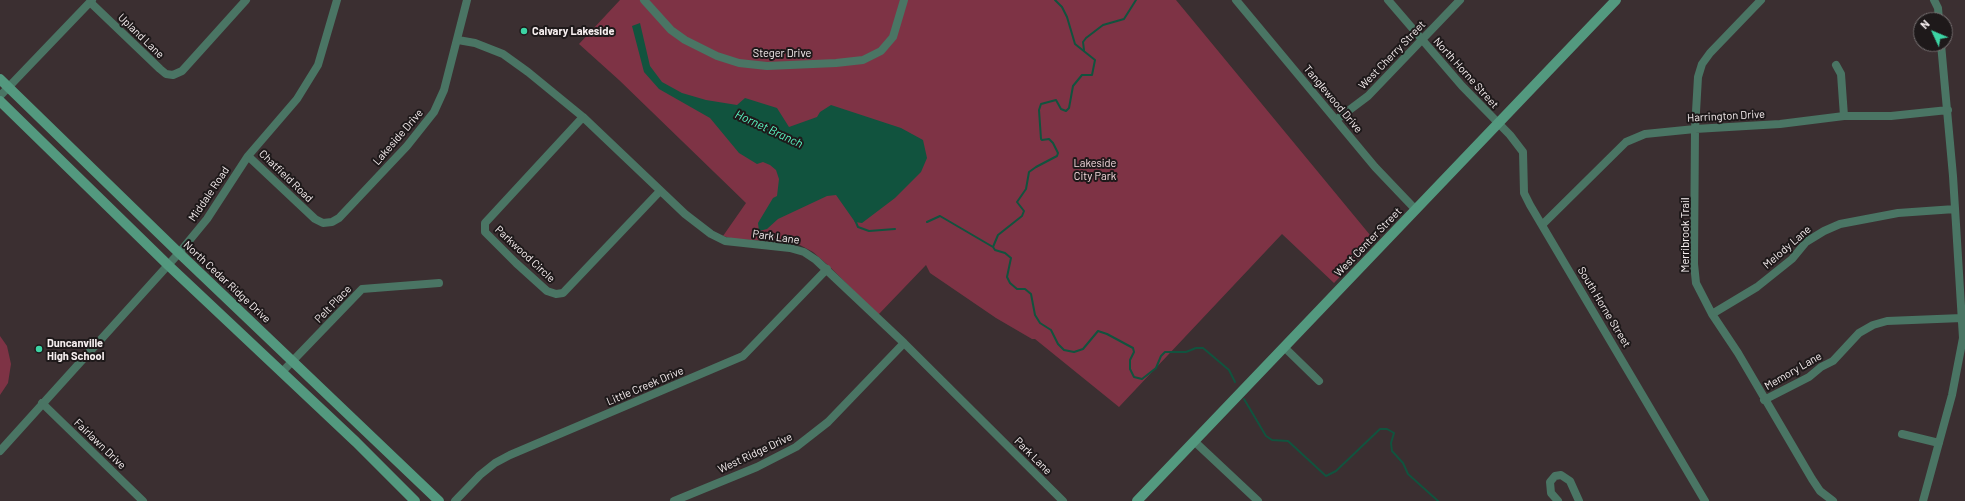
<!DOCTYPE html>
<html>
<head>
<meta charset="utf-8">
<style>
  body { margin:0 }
  #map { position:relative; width:1965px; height:501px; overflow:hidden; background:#3b2f31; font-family:Barlow,sans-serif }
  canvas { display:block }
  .north { position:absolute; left:1913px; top:12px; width:40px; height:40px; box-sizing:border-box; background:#1e191a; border:1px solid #756f70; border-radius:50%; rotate:314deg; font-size:11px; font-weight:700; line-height:16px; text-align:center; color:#f7eff0 }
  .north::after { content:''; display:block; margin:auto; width:14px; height:18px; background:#3cd4a4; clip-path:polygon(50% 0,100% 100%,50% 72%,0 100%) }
</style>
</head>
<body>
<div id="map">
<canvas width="1965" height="501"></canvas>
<div class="north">N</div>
</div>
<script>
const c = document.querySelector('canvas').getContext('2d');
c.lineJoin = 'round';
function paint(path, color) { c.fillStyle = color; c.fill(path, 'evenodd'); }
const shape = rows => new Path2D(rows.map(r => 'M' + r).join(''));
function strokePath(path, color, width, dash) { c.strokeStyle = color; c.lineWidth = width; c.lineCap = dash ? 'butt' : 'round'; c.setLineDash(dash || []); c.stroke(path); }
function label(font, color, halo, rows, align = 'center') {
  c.font = font + ' Barlow,sans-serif'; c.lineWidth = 4; c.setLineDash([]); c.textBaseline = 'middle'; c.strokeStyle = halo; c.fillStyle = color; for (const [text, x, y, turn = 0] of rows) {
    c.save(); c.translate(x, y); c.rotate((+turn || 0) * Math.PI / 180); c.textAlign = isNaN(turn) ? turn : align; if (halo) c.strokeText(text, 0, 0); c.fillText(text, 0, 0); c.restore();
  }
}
const green = shape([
  [620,0,1176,0,1375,241,1334,283,1282,234,1119,407,1035,339,1032,339,996,318,930,273,926,265,878,315,830,267,813,252,800,245,786,242,734,239,723,236,746,203,619,80,579,44],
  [0,336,7,346,11,364,8,383,0,395]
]);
const water = shape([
  [640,23,650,66,662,82,682,93,706,100,737,105,745,98,777,108,789,127,817,117,820,112,831,105,901,128,923,140,927,158,921,172,895,198,862,223,855,222,836,195,827,196,778,219,767,229,759,231,758,223,773,198,777,196,779,179,776,170,770,165,763,162,757,164,739,153,710,118,659,89,644,72,632,26]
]);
const stream = shape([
  [1084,50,1083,42,1086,38,1103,25,1124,19,1136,0],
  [855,220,858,227,869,231,895,229],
  [927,222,940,216,993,247,995,250,1005,253,1011,258,1007,277,1010,283,1017,289,1025,289,1031,294,1035,315,1040,323,1051,330,1058,344,1064,350,1074,352,1083,349,1098,331,1107,334,1133,348,1134,352,1130,360,1130,369,1134,377,1142,379,1156,368,1161,356,1165,352,1186,352,1196,348,1203,348,1229,370,1235,382],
  [993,247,998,235,1022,216,1024,211,1017,202,1026,189,1029,172,1036,167,1057,156,1058,153,1053,143,1049,139,1042,140,1041,139,1039,110,1041,104,1056,100,1061,109,1066,111,1069,108,1073,86,1082,75,1092,75,1095,60,1075,44,1067,17,1062,7,1055,0],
  [1244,399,1266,436,1272,440,1288,441,1326,476,1336,471,1380,429,1387,429,1394,433,1391,443,1392,451,1403,463,1408,474,1438,501]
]);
const street = shape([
  [644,0,671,30,685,40,717,56,739,63,767,66,836,63,863,60,881,51,893,37,904,0],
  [1236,0,1375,167,1416,210],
  [1388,0,1462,86,1510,135,1523,152,1524,193,1530,205,1705,501],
  [1761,0,1710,53,1702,64,1698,77,1695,129,1694,264,1696,283,1712,314,1738,353,1812,479,1820,491,1833,501],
  [1934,0,1938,8,1939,20],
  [90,2,160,69,166,74,173,75,182,71,246,0],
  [458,40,475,43,503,54,528,72,583,117,685,214,711,234,725,241,790,248,804,252,816,260,904,343,1063,501],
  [1836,65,1841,74,1844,116],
  [0,96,92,0],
  [583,117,485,223,485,232,516,263,547,291,556,294,563,293,660,191],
  [1336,120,1368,96,1460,0],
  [248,156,315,219,323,223,332,222,339,218,407,146,434,112,444,90,467,0],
  [1542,225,1626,142,1645,134,1695,129,1780,124,1844,116,1891,116,1948,110],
  [1712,314,1757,287,1792,259,1806,242,1824,231,1840,224,1898,213,1955,209],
  [1284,347,1319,381],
  [282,372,362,289,439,283],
  [1764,400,1809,377,1821,367,1833,361,1859,333,1873,325,1887,321,1962,318],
  [42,403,143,501],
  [1902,434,1939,443],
  [1194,441,1258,501],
  [0,451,179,253,207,219,248,156,297,99,318,65,337,0],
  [455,501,480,475,495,463,510,455,743,356,827,269],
  [674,501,757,467,796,447,828,422,904,343],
  [1558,501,1551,493,1550,482,1555,476,1561,475,1570,481,1579,501],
  [1923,501,1952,395,1963,338,1953,176,1941,44]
]);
const secondary = shape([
  [0,79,179,253,439,501],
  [0,101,168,265,356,442,415,501],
  [1137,501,1616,0]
]);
const markers = [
  [524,31,4,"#3cd4a4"],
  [39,349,4,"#3cd4a4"]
];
const poiNames = [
  ["Calvary Lakeside",532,31],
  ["Duncanville",47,343],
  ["High School",47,356]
];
const streetNames = [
  ["Upland Lane",141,36,44],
  ["Steger Drive",782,53],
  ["West Cherry Street",1392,55,-46],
  ["North Horne Street",1466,73,48],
  ["Tanglewood Drive",1333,99,50],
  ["Harrington Drive",1726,116,-3],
  ["Lakeside Drive",398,137,-49],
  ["Chatfield Road",286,176,44],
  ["Middale Road",209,194,-56],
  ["Merribrook Trail",1685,235,-90],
  ["Park Lane",776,237,8],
  ["West Center Street",1368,242,-46],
  ["Melody Lane",1787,247,-41],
  ["Parkwood Circle",525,254,43],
  ["North Cedar Ridge Drive",227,282,43],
  ["Pelt Place",333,304,-46],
  ["South Horne Street",1604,307,59],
  ["Memory Lane",1793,371,-30],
  ["Little Creek Drive",645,386,-23],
  ["Fairlawn Drive",100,444,44],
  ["West Ridge Drive",755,453,-25],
  ["Park Lane",1033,456,45]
];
const parkNames = [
  ["Lakeside",1095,163],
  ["City Park",1095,176]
];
const waterNames = [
  ["Hornet Branch",769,129,25]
];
paint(green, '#7e3345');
paint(water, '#11533e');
strokePath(stream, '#11533e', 2);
strokePath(street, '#4a7564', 8);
strokePath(secondary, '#53997f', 10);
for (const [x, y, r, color] of markers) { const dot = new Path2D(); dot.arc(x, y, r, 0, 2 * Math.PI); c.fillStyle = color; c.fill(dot); strokePath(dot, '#1e191a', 1.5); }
label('bold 11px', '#f7eff0', '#1e191a', poiNames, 'left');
label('11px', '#f7eff0', '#1e191a', streetNames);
label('11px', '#f5dade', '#1e191a', parkNames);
label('italic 12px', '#5bf8c3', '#1e191a', waterNames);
</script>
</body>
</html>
